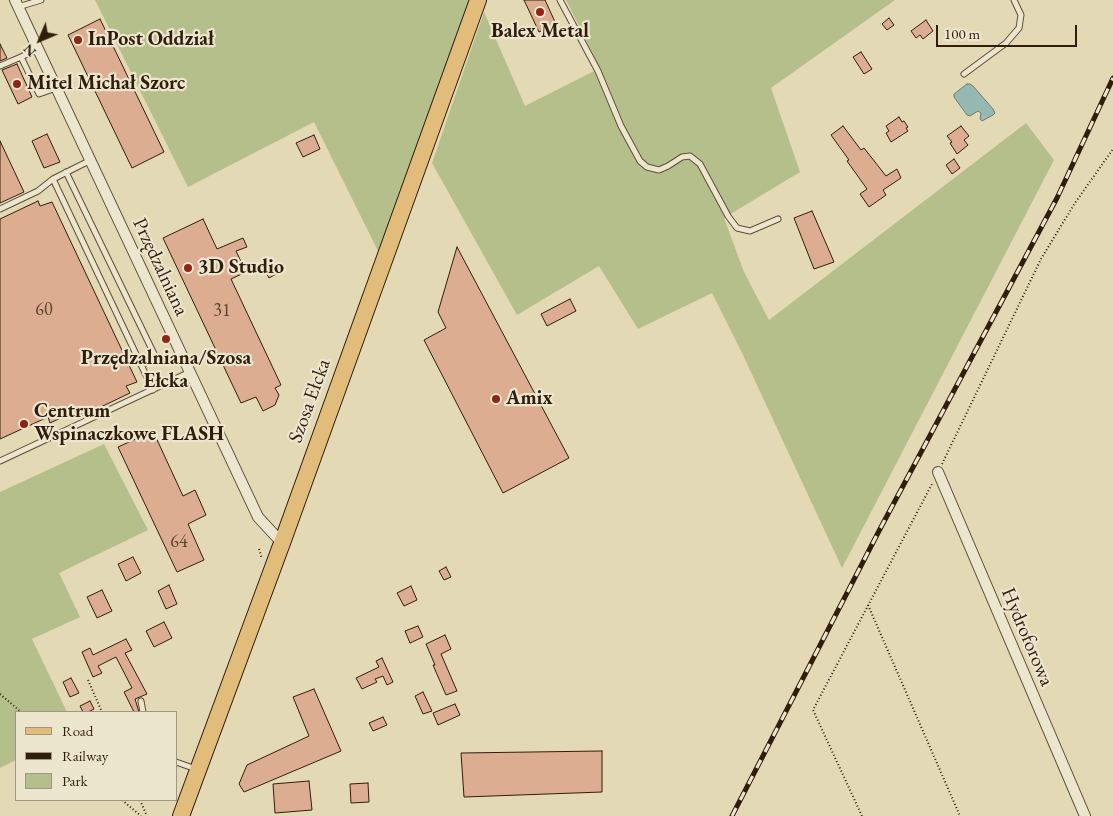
<!DOCTYPE html>
<html>
<head>
<meta charset="utf-8">
<style>
  body { margin:0 }
  #map { position:relative; width:1113px; height:816px; overflow:hidden; background:#e3d9b5; font-family:"EB Garamond",serif }
  canvas { display:block }
  .legend { position:absolute; left:15px; top:711px; width:162px; height:90px; box-sizing:border-box; background:#ede6cf; border:1px solid #a19681; margin:0; padding:6px 9px; list-style:none; font-size:15px; color:#301e0b }
  .legend li { display:flex; align-items:center; gap:10px; height:25px }
  .legend b { width:25px; border:1px solid #a19681 }
  .north { position:absolute; left:15px; top:15px; width:50px; height:50px; -webkit-text-stroke:4px #ede6cf; paint-order:stroke; rotate:225deg; font-size:14px; font-weight:700; line-height:20px; text-align:center; color:#301e0b }
  .north::after { content:''; display:block; margin:auto; width:18px; height:22px; background:#301e0b; clip-path:polygon(50% 0,100% 100%,50% 72%,0 100%) }
  .scale { position:absolute; left:936px; top:25px; width:141px; height:22px; box-sizing:border-box; border:2px solid #301e0b; border-top:0; padding-left:6px; font-size:15px; line-height:18px; white-space:nowrap; color:#301e0b; -webkit-text-stroke:4px #ede6cf; paint-order:stroke }
</style>
</head>
<body>
<div id="map">
<canvas width="1113" height="816"></canvas>
<ul class="legend">
<li><b style="height:6px;background:#e2bc7a"></b>Road</li>
<li><b style="height:6px;background:#301e0b"></b>Railway</li>
<li><b style="height:14px;background:#b5bf8c"></b>Park</li>
</ul>
<div class="north">N</div>
<div class="scale">100 m</div>
</div>
<script>
const c = document.querySelector('canvas').getContext('2d');
c.lineJoin = 'round';
function paint(path, color) { c.fillStyle = color; c.fill(path, 'evenodd'); }
const shape = rows => new Path2D(rows.map(r => 'M' + r).join(''));
function strokePath(path, color, width, dash) { c.strokeStyle = color; c.lineWidth = width; c.lineCap = dash ? 'butt' : 'round'; c.setLineDash(dash || []); c.stroke(path); }
function label(font, color, halo, rows, align = 'center') {
  c.font = font + ' "EB Garamond",serif'; c.lineWidth = 4.5; c.setLineDash([]); c.textBaseline = 'middle'; c.strokeStyle = halo; c.fillStyle = color; for (const [text, x, y, turn = 0] of rows) {
    c.save(); c.translate(x, y); c.rotate((+turn || 0) * Math.PI / 180); c.textAlign = isNaN(turn) ? turn : align; if (halo) c.strokeText(text, 0, 0); c.fillText(text, 0, 0); c.restore();
  }
}
const green = shape([
  [95,0,470,0,379,253,314,122,188,187],
  [566,0,895,0,771,88,800,172,724,218,744,272,769,320,1026,123,1054,160,842,568,743,355,712,293,638,329,599,266,517,315,432,163,484,12,525,106,600,68],
  [104,444,148,530,59,573,80,617,32,639,67,712,16,712,16,760,0,768,0,492]
]);
const water = shape([
  [967,84,970,84,973,86,993,109,995,113,993,115,982,121,980,119,981,113,978,111,970,116,967,115,954,97,954,94,967,84]
]);
const building = shape([
  [524,0,545,0,556,24,539,32,524,0],
  [889,18,894,25,887,30,882,24,889,18],
  [100,19,164,152,132,168,68,35,100,19],
  [926,20,933,31,923,39,920,35,916,38,911,31,926,20],
  [0,44,7,58,0,61,0,44],
  [861,52,872,69,864,74,853,57,861,52],
  [17,64,32,97,18,104,2,70,17,64],
  [899,117,902,122,904,121,908,127,906,128,908,131,891,142,886,133,889,131,886,126,899,117],
  [843,126,861,150,864,148,886,176,897,169,901,178,883,190,886,195,869,207,860,194,867,189,847,161,849,160,831,135,843,126],
  [961,126,969,136,964,140,968,145,957,154,950,143,952,142,947,136,961,126],
  [47,134,60,162,44,168,32,141,47,134],
  [314,135,320,149,303,157,296,143,314,135],
  [0,141,24,192,0,203,0,141],
  [954,159,960,168,952,174,946,165,954,159],
  [38,201,40,206,52,202,137,382,126,386,130,393,82,416,80,409,50,423,48,417,0,439,0,219,38,201],
  [812,211,834,262,814,269,794,218,812,211],
  [203,219,217,249,243,238,247,247,236,251,246,272,231,279,281,385,275,388,279,395,275,405,263,411,256,397,241,403,163,238,203,219],
  [457,247,569,458,503,493,424,340,446,328,438,312,457,247],
  [270,259,278,273,269,278,261,264,270,259],
  [570,299,576,311,547,326,541,314,570,299],
  [153,431,183,496,195,490,206,515,188,524,204,560,177,572,118,447,153,431],
  [133,557,141,573,126,581,118,564,133,557],
  [446,567,451,577,444,580,439,571,446,567],
  [169,585,177,604,166,609,158,591,169,585],
  [411,586,417,600,404,606,397,593,411,586],
  [102,590,112,611,97,618,87,597,102,590],
  [164,622,172,638,154,647,146,631,164,622],
  [418,626,423,637,410,643,405,631,418,626],
  [445,635,451,649,441,654,457,691,446,695,433,665,435,665,426,644,445,635],
  [126,639,132,650,125,653,147,694,135,699,139,712,134,712,124,692,132,688,116,657,98,666,102,673,93,677,82,652,90,648,93,655,126,639],
  [382,658,393,682,387,685,383,676,375,679,377,682,362,689,356,678,379,667,376,661,382,658],
  [71,678,79,693,70,697,63,682,71,678],
  [314,689,341,751,244,792,239,784,247,765,309,736,293,697,314,689],
  [423,692,432,711,423,714,415,696,423,692],
  [90,701,94,709,88,712,83,712,80,706,90,701],
  [455,704,460,715,438,725,433,713,455,704],
  [383,717,387,725,373,731,369,723,383,717],
  [602,751,602,792,464,797,461,753,602,751],
  [309,781,312,810,275,813,273,784,309,781],
  [368,783,369,802,351,803,350,784,368,783]
]);
const path = shape([
  [942,464,1041,259,1075,203,1113,149],
  [259,549,262,559],
  [868,605,960,816],
  [88,680,102,712],
  [0,694,21,712],
  [122,800,141,816],
  [140,800,147,816],
  [862,816,813,710,932,484]
]);
const service = shape([
  [560,0,598,71,621,126,640,161,647,167,659,170,668,166,682,157,690,156,700,164,728,216,737,228,750,231,778,219],
  [18,7,41,0],
  [21,57,38,49],
  [0,66,21,57,39,94,56,88],
  [964,74,1006,43,1019,28,1021,15,1014,0],
  [91,160,53,179,153,390],
  [66,172,156,358,141,365],
  [0,209,38,191,53,179],
  [0,461,190,372],
  [141,701,143,712],
  [176,762,196,769]
]);
const minor = shape([
  [15,0,258,517,282,543],
  [938,472,1085,816]
]);
const primary = shape([
  [181,816,282,543,478,0]
]);
const rail = shape([
  [732,816,880,529,1057,198,1113,78]
]);
const markers = [
  [540,12,5,"#8f2418"],
  [78,40,5,"#8f2418"],
  [17,84,5,"#8f2418"],
  [188,268,5,"#8f2418"],
  [166,339,5,"#8f2418"],
  [496,399,5,"#8f2418"],
  [24,424,5,"#8f2418"]
];
const numberNames = [
  ["60",44,310],
  ["31",222,311],
  ["64",179,542]
];
const poiNames = [
  ["Balex Metal",540,32,"center"],
  ["InPost Oddział",88,40],
  ["Mitel Michał Szorc",27,84],
  ["3D Studio",198,268],
  ["Przędzalniana/Szosa",166,359,"center"],
  ["Ełcka",166,382,"center"],
  ["Amix",506,399],
  ["Centrum",34,412],
  ["Wspinaczkowe FLASH",34,435]
];
const streetNames = [
  ["Przędzalniana",160,267,65],
  ["Szosa Ełcka",310,401,-70],
  ["Hydroforowa",1027,637,67]
];
paint(green, '#b5bf8c');
paint(water, '#96b9b3');
strokePath(water, '#6d7b70', 1);
paint(building, '#ddad91');
strokePath(building, '#301e0b', 1);
strokePath(service, '#5d4d36', 7);
strokePath(minor, '#5d4d36', 12);
strokePath(primary, '#301e0b', 18);
strokePath(path, '#301e0b', 2, [1, 2.5]);
strokePath(service, '#ede6cf', 5);
strokePath(minor, '#ede6cf', 10);
strokePath(primary, '#e2bc7a', 16);
strokePath(rail, '#301e0b', 5);
strokePath(rail, '#ede6cf', 3, [9]);
for (const [x, y, r, color] of markers) { const dot = new Path2D(); dot.arc(x, y, r, 0, 2 * Math.PI); c.fillStyle = color; c.fill(dot); strokePath(dot, '#ede6cf', 2); }
label('18px', '#5b422c', null, numberNames);
label('bold 20px', '#301e0b', '#ede6cf', poiNames, 'left');
label('20px', '#301e0b', '#ede6cf', streetNames);
</script>
</body>
</html>
